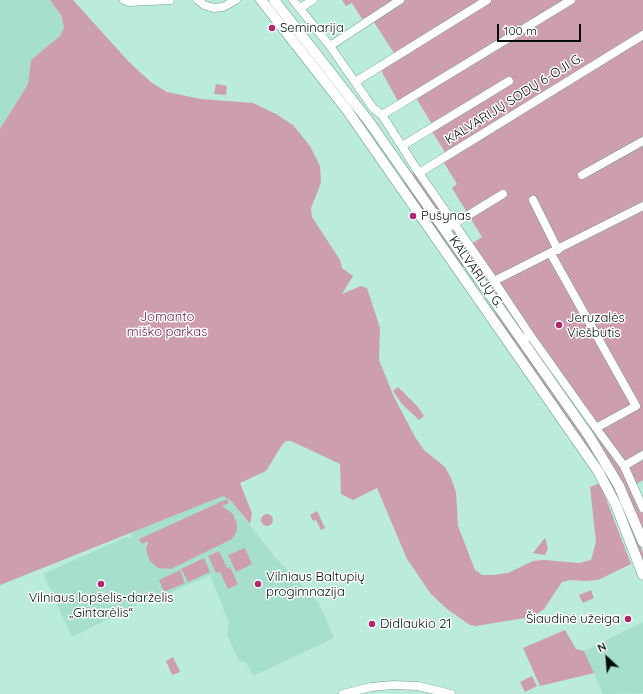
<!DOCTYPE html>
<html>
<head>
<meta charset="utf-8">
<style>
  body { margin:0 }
  #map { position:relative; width:643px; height:694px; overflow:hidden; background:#baebdb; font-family:Quicksand,sans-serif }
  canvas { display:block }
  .north { position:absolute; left:587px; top:638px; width:40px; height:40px; -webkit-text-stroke:3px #fff; paint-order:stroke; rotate:334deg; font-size:11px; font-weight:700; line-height:16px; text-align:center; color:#010f0a }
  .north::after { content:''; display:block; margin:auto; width:14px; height:18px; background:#010f0a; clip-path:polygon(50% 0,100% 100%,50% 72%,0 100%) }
  .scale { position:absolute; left:497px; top:24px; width:84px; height:18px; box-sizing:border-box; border:2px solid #010f0a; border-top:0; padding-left:5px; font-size:12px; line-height:14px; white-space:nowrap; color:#010f0a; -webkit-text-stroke:3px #fff; paint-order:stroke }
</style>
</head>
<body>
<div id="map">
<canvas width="643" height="694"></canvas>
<div class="north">N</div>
<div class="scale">100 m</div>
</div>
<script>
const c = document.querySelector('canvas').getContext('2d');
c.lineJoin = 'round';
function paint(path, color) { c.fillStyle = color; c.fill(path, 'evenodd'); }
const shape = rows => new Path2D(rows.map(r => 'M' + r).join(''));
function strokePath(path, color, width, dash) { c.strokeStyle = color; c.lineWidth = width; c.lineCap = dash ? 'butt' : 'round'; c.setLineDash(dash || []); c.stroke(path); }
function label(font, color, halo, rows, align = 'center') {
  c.font = font + ' Quicksand,sans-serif'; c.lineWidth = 3; c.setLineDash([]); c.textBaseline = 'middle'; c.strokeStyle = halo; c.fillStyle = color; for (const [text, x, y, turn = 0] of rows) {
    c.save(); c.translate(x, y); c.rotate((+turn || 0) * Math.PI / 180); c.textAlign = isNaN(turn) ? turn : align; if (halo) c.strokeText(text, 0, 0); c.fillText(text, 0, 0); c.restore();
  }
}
const built = shape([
  [0,0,50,0,61,15,64,27,60,36,31,60,28,83,0,129],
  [223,495,231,501,274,556,319,603,334,638,253,676,246,662,239,661,227,635,229,623,210,575,161,597,159,594,72,637,43,574,126,537,133,538,131,533],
  [643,622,643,693,603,694,584,651]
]);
const green = shape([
  [50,0,73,0,129,62,152,83,167,92,201,99,253,103,276,114,293,125,310,146,320,166,321,183,311,208,312,217,340,260,342,268,353,276,342,294,361,286,367,288,380,328,379,360,394,397,415,437,424,450,445,467,451,478,456,492,458,526,475,570,482,575,493,575,508,573,533,561,544,560,579,563,591,560,596,542,590,487,600,483,631,564,598,580,584,581,570,580,562,582,544,609,537,614,525,618,476,626,470,625,447,609,431,594,407,559,377,488,353,500,341,494,340,464,291,441,286,441,282,445,266,471,240,483,252,513,250,524,231,501,223,496,0,585,0,129,28,84,31,60,60,36,64,27,61,15],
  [342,0,643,0,643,480,635,485,470,245,482,237,452,188,457,184,441,158,446,154,430,128,433,126,415,96,400,105,378,65,394,53,370,16,362,19,352,3,346,6],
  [216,84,227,86,226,95,214,94],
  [406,159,450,221,449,224,445,225,411,175,415,172],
  [405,179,464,265,463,267,462,267,401,182],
  [452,229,525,335,523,336,451,231],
  [467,274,492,309,509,328,600,459,600,461,596,461],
  [528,341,589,427,592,426,624,471,634,491,643,514,643,534],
  [398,387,418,407,424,416,419,420,402,404,393,391],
  [607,476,626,509,643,553,643,566],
  [227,499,229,503,222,506,233,514,237,524,237,530,232,539,171,569,158,568,150,561,146,550,148,541,142,544,139,539],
  [317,511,325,528,321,530,316,520,313,521,310,515],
  '261 520a6 6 0 1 1 12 0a6 6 0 1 1-12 0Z',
  [545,538,548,548,545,555,533,553],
  [245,548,252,564,236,572,228,555],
  [219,551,227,568,230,567,238,584,228,589,220,572,216,573,208,556],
  [204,558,210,572,188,582,181,569],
  [180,570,185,583,164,592,159,580],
  [591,590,594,598,583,603,579,595],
  [565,630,576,649,584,651,594,673,540,686,523,648],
  [173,657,180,672,172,675,166,661],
  [532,676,537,686,525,692,520,682]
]);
const minor = shape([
  [124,0,129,2,170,0],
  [198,0,204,5,214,8,223,7,236,0],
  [293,0,330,46,373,108,382,115,419,173,494,281],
  [300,8,313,0],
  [330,46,400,0],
  [355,82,487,0],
  [382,115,571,0],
  [402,146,509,81],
  [419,173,643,35],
  [582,175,643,141],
  [533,200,558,250],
  [449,227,503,194],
  [551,254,636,406,596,428,624,466],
  [530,335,596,428],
  [522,340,530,335,494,281,643,206],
  [643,455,624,466,643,508],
  [343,694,371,687,393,685,418,686,451,694]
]);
const major = shape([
  [261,0,347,110,598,471,616,505,643,575],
  [274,0,370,123,589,436,619,486,643,542]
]);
const markers = [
  [272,28,4,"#af296f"],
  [413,216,4,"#af296f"],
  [559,325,4,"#af296f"],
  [101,584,4,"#af296f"],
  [258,584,4,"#af296f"],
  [628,619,4,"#af296f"],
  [372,624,4,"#af296f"]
];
const poiNames = [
  ["Seminarija",280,28],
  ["Pušynas",421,216],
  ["Jeruzalės",567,318],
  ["Viešbutis",567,333],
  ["Vilniaus Baltupių",266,577],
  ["progimnazija",266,592],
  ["Vilniaus lopšelis-darželis",101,598,"center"],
  ["„Gintarėlis“",101,613,"center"],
  ["Šiaudinė užeiga",620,619,"right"],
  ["Didlaukio 21",380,624]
];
const streetNames = [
  ["KALVARIJŲ SODŲ 6-OJI G.",514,99,-32],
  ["KALVARIJŲ G.",476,272,55]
];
const parkNames = [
  ["Jomanto",167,317],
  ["miško parkas",167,332]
];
paint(built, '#a7dfcd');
paint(green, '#cd9eb0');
strokePath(minor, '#709e90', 9);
strokePath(major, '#709e90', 11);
strokePath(minor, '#fff', 8);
strokePath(major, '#fff', 10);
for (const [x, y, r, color] of markers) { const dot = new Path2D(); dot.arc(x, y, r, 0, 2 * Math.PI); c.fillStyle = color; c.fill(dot); strokePath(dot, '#fff', 1.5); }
label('13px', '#010f0a', '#fff', poiNames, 'left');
label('13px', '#010f0a', '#fff', streetNames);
label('13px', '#681a41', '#fff', parkNames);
</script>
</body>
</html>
